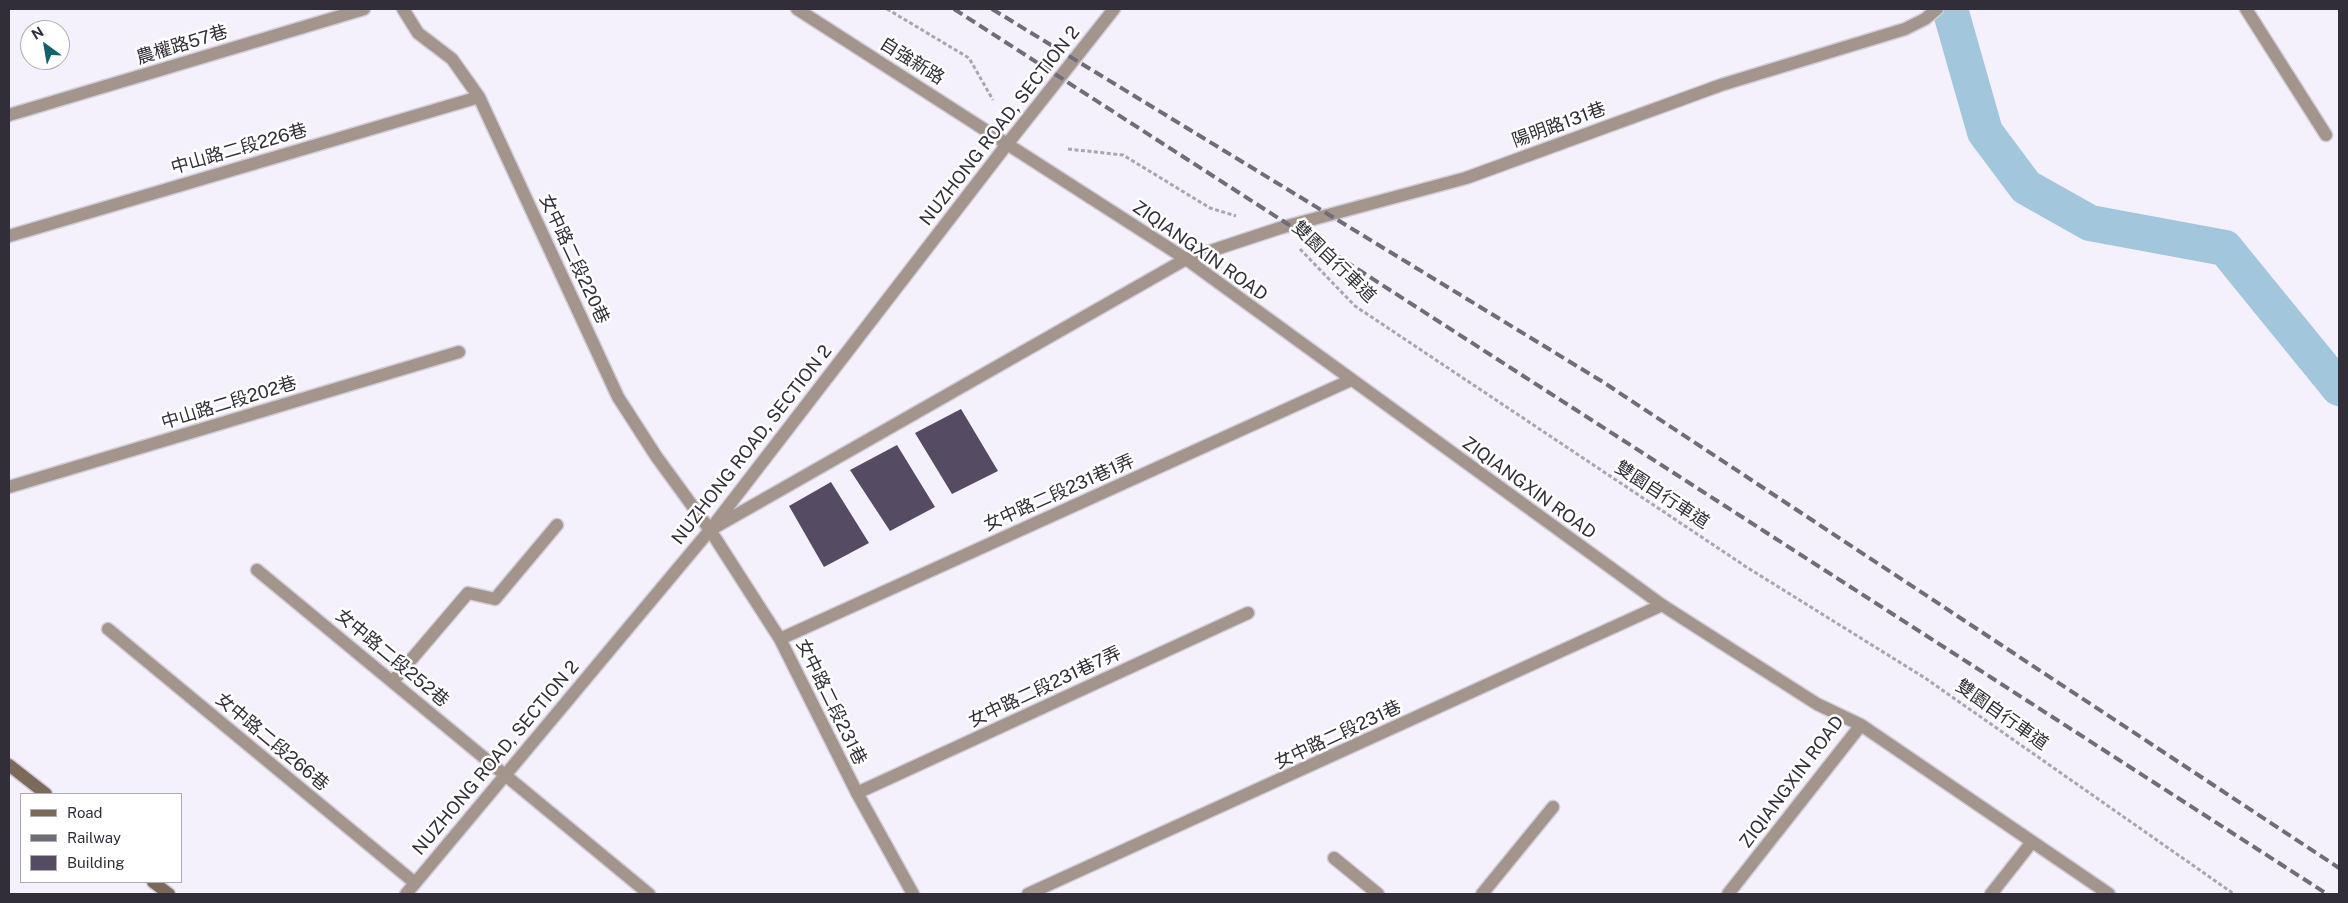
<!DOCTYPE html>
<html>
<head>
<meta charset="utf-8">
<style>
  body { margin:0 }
  #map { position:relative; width:2348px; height:903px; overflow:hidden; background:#f4f0fc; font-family:"Public Sans",sans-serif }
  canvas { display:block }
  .frame { position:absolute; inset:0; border:10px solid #322e39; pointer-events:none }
  .legend { position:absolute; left:20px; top:793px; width:162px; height:90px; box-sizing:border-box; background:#fff; border:1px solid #adabb0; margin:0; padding:6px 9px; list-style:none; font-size:15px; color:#322e39 }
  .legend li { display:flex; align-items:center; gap:10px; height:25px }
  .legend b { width:25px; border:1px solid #adabb0 }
  .north { position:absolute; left:20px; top:20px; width:50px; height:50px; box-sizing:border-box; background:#fff; border:1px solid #adabb0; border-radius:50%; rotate:328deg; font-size:14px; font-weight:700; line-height:20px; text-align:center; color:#322e39 }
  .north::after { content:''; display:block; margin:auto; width:18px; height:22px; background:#14616b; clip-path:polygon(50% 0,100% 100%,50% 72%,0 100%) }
</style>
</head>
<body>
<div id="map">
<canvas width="2348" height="903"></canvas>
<div class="frame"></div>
<ul class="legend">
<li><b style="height:6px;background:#7c695a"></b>Road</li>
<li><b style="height:6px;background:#706c78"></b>Railway</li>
<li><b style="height:14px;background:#554b63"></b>Building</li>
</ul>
<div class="north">N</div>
</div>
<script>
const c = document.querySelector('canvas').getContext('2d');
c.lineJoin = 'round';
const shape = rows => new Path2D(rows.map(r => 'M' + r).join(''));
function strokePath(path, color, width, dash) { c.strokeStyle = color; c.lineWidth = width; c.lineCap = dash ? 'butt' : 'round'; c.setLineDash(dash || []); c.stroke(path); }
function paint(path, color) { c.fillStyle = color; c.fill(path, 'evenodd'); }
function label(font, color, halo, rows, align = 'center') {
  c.font = font + ' "Public Sans","Noto Sans TC",sans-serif'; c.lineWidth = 5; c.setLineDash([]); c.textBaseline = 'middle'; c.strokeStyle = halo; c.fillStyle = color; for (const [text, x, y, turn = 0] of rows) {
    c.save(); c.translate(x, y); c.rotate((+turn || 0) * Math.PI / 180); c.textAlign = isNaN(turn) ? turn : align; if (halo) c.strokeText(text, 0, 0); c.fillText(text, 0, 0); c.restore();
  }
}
const canal = shape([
  [1950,9,1985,132,2026,187,2090,223,2225,248,2339,388]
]);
const building = shape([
  [961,409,998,471,952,494,915,433],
  [897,445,935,507,890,531,850,470],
  [831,482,869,543,824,567,789,506]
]);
const path = shape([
  [887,9,969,58,993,100],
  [1068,149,1123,155,1210,208,1236,216],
  [1300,249,1355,306,1748,568,1925,678,2234,894]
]);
const lane = shape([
  [403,9,418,33,452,59,479,97,618,397,656,456,710,530,780,639,857,793,913,894],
  [2246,9,2326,135],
  [9,115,364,9],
  [9,236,479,97],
  [9,487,459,352],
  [257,570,649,894],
  [108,629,415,883],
  [780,639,1351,380],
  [393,681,468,593,495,599,557,525],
  [857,793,1248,613],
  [1334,858,1378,894],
  [1028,894,1662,605],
  [1482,894,1553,807],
  [1991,894,2032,842]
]);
const street = shape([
  [797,9,1186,259,1662,605,1817,704,1861,725,1728,894],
  [710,530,1186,259,1280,228,1466,178,1721,85,1905,29,1925,19,1937,9],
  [1861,725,2109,894],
  [406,894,710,530,1008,143,1114,9]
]);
const secondary = shape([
  [9,765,46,794],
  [153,882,169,894]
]);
const rail = shape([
  [954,9,2327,894],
  [992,9,1603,382,2339,868]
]);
const streetNames = [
  ["農權路57巷",182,45,-17],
  ["自強新路",912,61,32],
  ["陽明路131巷",1559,125,-20],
  ["NUZHONG ROAD, SECTION 2",1000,126,-52],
  ["中山路二段226巷",239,149,-16],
  ["ZIQIANGXIN ROAD",1200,251,35],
  ["女中路二段220巷",574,259,65],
  ["雙園自行車道",1334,262,44],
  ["中山路二段202巷",229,403,-17],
  ["NUZHONG ROAD, SECTION 2",752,445,-52],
  ["ZIQIANGXIN ROAD",1529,488,36],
  ["女中路二段231巷1弄",1059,493,-24],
  ["雙園自行車道",1662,495,33],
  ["女中路二段252巷",392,658,40],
  ["女中路二段231巷7弄",1045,687,-25],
  ["女中路二段231巷",831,702,64],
  ["雙園自行車道",2002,715,35],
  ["女中路二段231巷",1338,735,-25],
  ["女中路二段266巷",272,742,40],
  ["NUZHONG ROAD, SECTION 2",496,758,-50],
  ["ZIQIANGXIN ROAD",1792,782,-53]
];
strokePath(canal, '#a2c6db', 36);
paint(building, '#554b63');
strokePath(lane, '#d1cdd9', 15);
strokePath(street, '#d1cdd9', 15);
strokePath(secondary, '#d1cdd9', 15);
strokePath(path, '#a9a5b1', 3, [4, 2.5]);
strokePath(lane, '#a3958b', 12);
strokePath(street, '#a3958b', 12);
strokePath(secondary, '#7c695a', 12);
strokePath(rail, '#706c78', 4, [10, 5]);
label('18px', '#322e39', '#fff', streetNames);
</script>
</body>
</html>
